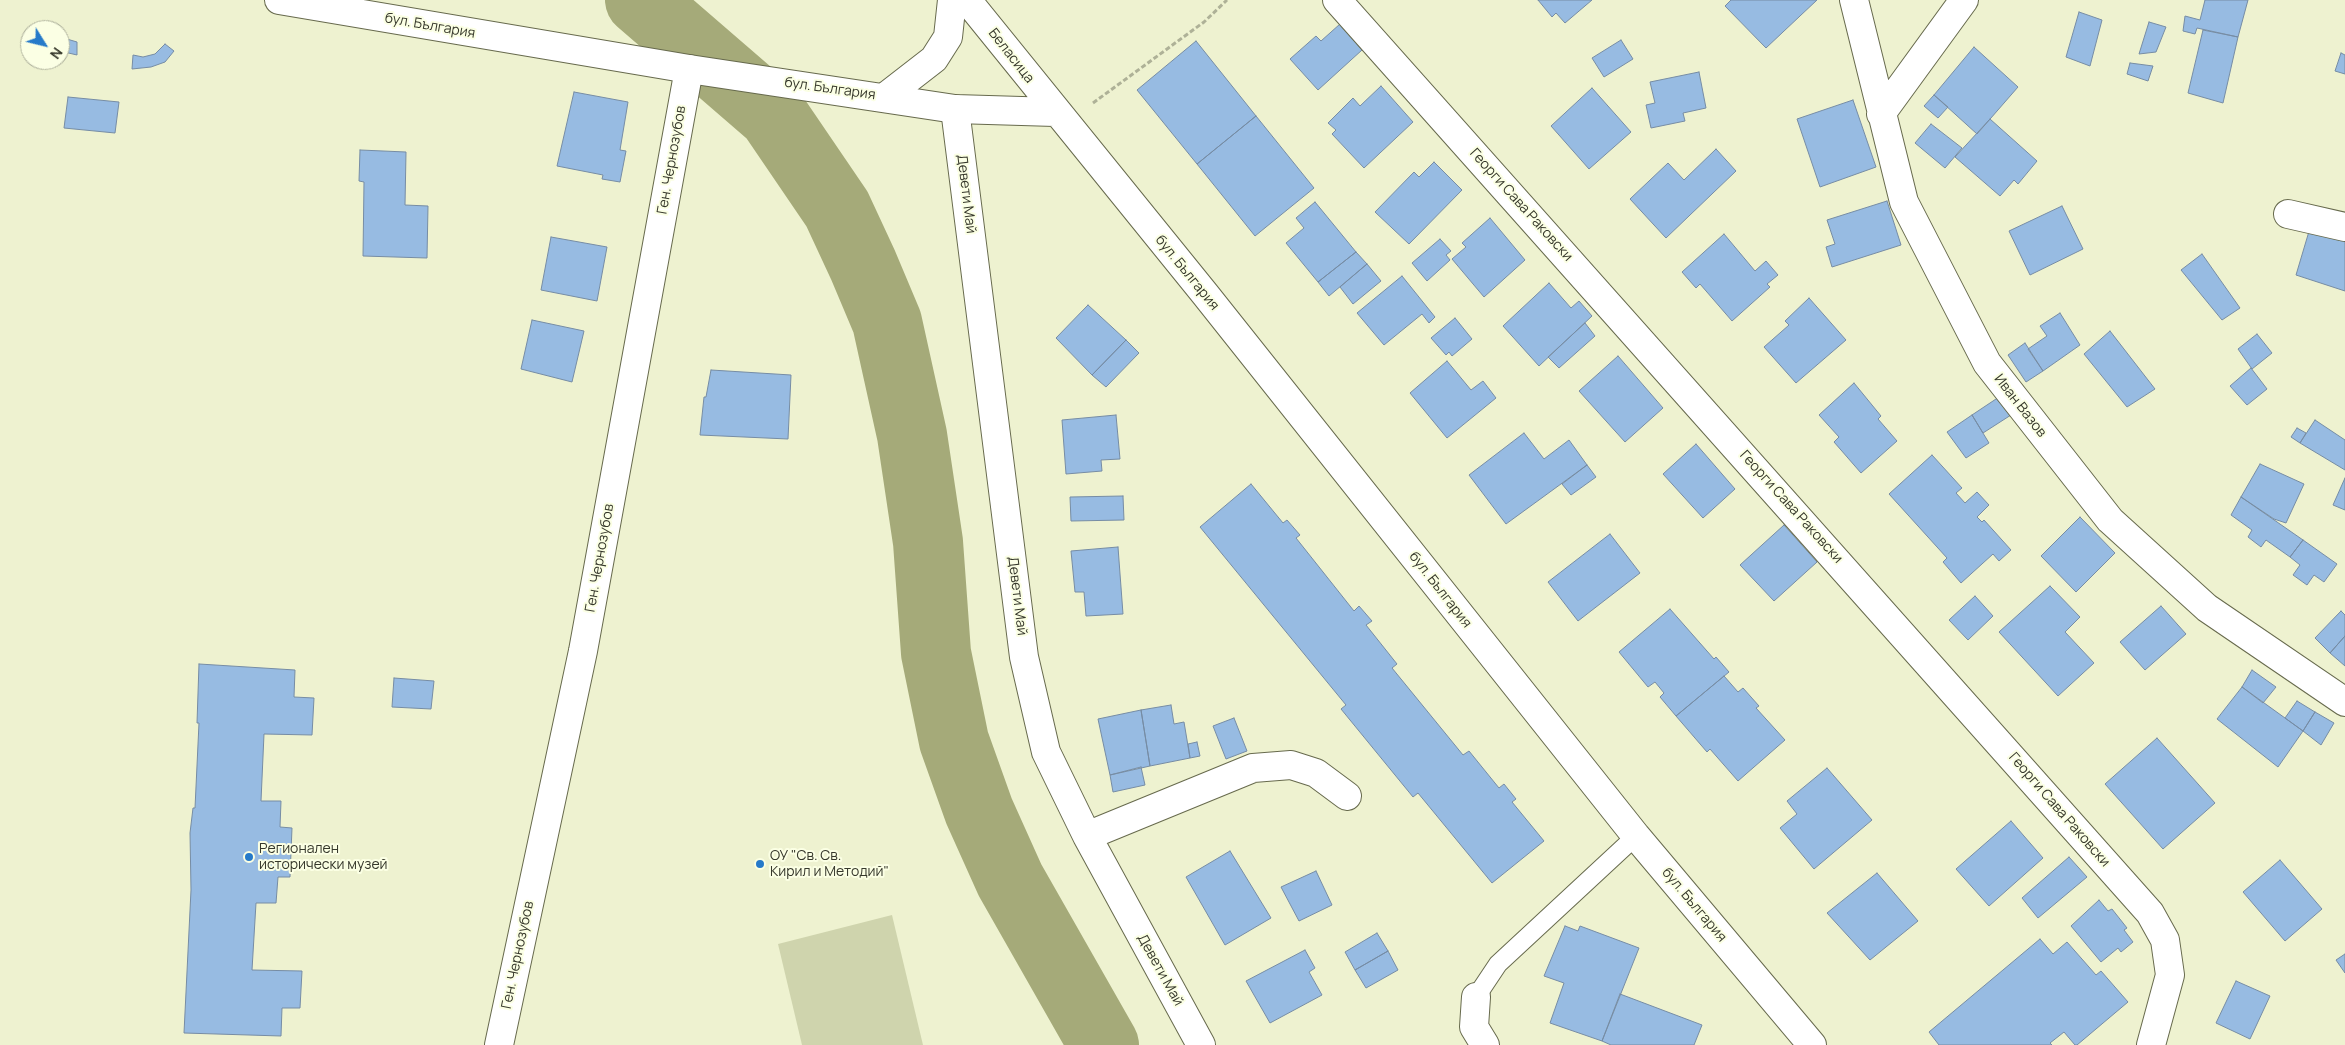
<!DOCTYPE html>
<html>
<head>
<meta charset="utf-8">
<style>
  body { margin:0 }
  #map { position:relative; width:2345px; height:1045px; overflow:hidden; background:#eef2d0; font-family:Manrope,sans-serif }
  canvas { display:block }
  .north { position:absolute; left:20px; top:20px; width:50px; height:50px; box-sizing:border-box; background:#fbffe4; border:1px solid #acaf9a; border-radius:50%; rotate:126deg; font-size:14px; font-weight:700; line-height:20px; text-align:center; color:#36382b }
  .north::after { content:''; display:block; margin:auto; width:18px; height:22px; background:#267ac9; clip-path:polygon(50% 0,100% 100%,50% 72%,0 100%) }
</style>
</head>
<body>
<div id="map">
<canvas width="2345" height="1045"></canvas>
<div class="north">N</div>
</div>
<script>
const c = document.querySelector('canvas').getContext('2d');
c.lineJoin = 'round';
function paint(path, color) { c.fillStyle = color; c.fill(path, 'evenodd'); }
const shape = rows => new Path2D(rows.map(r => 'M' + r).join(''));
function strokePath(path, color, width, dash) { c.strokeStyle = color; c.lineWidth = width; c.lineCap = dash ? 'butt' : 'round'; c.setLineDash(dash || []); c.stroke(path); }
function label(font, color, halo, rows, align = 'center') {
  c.font = font + ' Manrope,sans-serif'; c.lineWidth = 4; c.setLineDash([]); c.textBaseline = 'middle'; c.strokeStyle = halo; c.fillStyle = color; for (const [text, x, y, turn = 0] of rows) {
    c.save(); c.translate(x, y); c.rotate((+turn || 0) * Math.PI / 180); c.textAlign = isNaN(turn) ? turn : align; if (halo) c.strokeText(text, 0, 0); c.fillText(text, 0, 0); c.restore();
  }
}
const green = shape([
  [892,915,923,1045,802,1045,778,944]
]);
const river = shape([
  [640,0,773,115,837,209,863,265,887,322,912,435,928,542,936,653,954,741,979,811,1010,880,1104,1045]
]);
const building = shape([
  [1538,0,1592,0,1565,23,1556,13,1552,17,1538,0],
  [1731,0,1817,0,1766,48,1725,6,1731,0],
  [2205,0,2248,0,2238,37,2197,28,2195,34,2183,31,2185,16,2200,20,2205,0],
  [2079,12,2102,20,2090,66,2066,57,2079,12],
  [2149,22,2166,27,2156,52,2139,54,2149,22],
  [1340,24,1362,50,1318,90,1290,59,1316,36,1321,41,1340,24],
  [49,25,53,30,36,29,49,25],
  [2203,30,2238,37,2223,103,2188,93,2203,30],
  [60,37,77,42,77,55,60,51,60,37],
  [1621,40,1633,59,1604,77,1592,58,1621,40],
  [1196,41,1256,116,1197,164,1137,90,1196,41],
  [165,44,174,51,165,62,151,67,132,69,133,55,143,57,155,54,165,44],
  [1974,47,2018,87,1977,134,1934,95,1974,47],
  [2341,53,2345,55,2345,74,2335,71,2341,53],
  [2130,63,2153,66,2148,81,2127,74,2130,63],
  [1699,72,1706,108,1683,113,1685,121,1651,128,1646,105,1655,103,1650,82,1699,72],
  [1381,86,1413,122,1364,168,1332,134,1336,130,1328,123,1353,98,1360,106,1381,86],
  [1592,88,1631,132,1589,169,1551,126,1592,88],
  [574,92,628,102,620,150,626,151,620,182,602,179,603,175,557,166,574,92],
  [1934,95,1948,107,1938,118,1924,106,1934,95],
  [68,97,119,102,115,133,64,128,68,97],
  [1853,100,1876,167,1820,187,1797,119,1853,100],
  [1256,116,1314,188,1255,236,1197,164,1256,116],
  [1990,119,2037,161,2018,184,2014,180,2000,196,1955,157,1990,119],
  [1931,124,1962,148,1945,168,1915,143,1931,124],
  [1716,149,1736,171,1666,238,1630,199,1668,163,1684,180,1716,149],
  [360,150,406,152,405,205,428,206,427,258,363,256,364,182,359,181,360,150],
  [1434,162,1462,190,1409,244,1375,212,1414,172,1419,177,1434,162],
  [1887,201,1901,245,1832,267,1826,247,1835,244,1827,220,1887,201],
  [1315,202,1356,252,1318,282,1286,243,1304,228,1296,218,1315,202],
  [2062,206,2083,249,2030,275,2009,231,2062,206],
  [1490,218,1525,260,1484,297,1452,259,1466,247,1462,243,1490,218],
  [2310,228,2345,240,2345,291,2296,275,2310,228],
  [1724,234,1755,271,1766,261,1778,275,1767,284,1770,287,1732,321,1700,284,1696,288,1682,272,1724,234],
  [551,237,607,247,597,301,541,290,551,237],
  [1440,239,1451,251,1446,255,1450,260,1427,281,1412,263,1440,239],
  [1356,252,1367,264,1329,296,1318,282,1356,252],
  [2202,254,2240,308,2222,320,2181,270,2202,254],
  [1367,264,1381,281,1353,304,1340,287,1367,264],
  [1402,276,1435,317,1429,323,1422,314,1384,345,1357,313,1402,276],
  [1549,283,1571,308,1579,301,1592,316,1539,366,1503,326,1549,283],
  [1809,298,1846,340,1796,383,1764,347,1789,325,1785,321,1809,298],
  [1088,305,1126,340,1092,375,1056,338,1088,305],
  [2060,313,2080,345,2043,371,2028,349,2047,336,2040,326,2060,313],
  [1455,318,1472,339,1452,356,1449,352,1446,355,1431,338,1455,318],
  [532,320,584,331,572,382,521,369,532,320],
  [1585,323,1595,336,1559,368,1548,357,1585,323],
  [2110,331,2155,389,2127,407,2084,354,2110,331],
  [2257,334,2272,353,2252,369,2238,349,2257,334],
  [1126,340,1139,353,1106,387,1092,375,1126,340],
  [2025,343,2043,371,2026,382,2008,355,2025,343],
  [1618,356,1663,408,1625,442,1579,391,1618,356],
  [1447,361,1471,390,1483,381,1496,398,1447,438,1410,393,1447,361],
  [2251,368,2267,389,2247,405,2230,386,2251,368],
  [711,370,791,375,788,439,700,435,704,397,706,397,711,370],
  [1854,383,1881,416,1878,419,1897,441,1861,473,1834,442,1839,437,1819,415,1854,383],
  [1999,397,2011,415,1983,433,1972,415,1999,397],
  [1116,415,1120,459,1101,460,1102,471,1066,474,1062,420,1116,415],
  [1972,415,1989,443,1966,458,1947,432,1972,415],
  [2315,420,2345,440,2345,470,2300,443,2315,420],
  [2297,428,2306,433,2300,443,2291,437,2297,428],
  [1524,433,1544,459,1569,440,1587,465,1506,524,1469,475,1524,433],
  [1696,444,1735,489,1703,518,1663,474,1696,444],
  [1932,455,1962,488,1956,493,1965,503,1977,492,1989,505,1977,517,1982,522,1984,520,2011,550,1999,561,1993,554,1961,583,1943,562,1947,558,1889,494,1932,455],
  [2260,464,2304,484,2286,523,2274,519,2241,497,2260,464],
  [1587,465,1596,477,1571,495,1562,484,1587,465],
  [2345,478,2345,510,2333,505,2345,478],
  [1251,484,1283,523,1287,520,1300,535,1296,538,1354,611,1359,606,1372,621,1366,625,1397,664,1392,668,1463,755,1469,751,1499,788,1504,784,1516,799,1512,802,1544,841,1492,883,1418,793,1413,797,1341,709,1346,705,1200,527,1251,484],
  [1123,496,1124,520,1071,521,1070,497,1123,496],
  [2241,497,2303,540,2290,557,2266,540,2261,547,2248,537,2252,530,2231,515,2241,497],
  [2080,517,2115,553,2076,592,2041,556,2080,517],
  [1784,525,1817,562,1774,601,1740,565,1784,525],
  [1610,534,1640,573,1578,621,1548,582,1610,534],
  [2303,540,2337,564,2324,582,2314,575,2307,585,2293,575,2300,565,2290,557,2303,540],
  [1118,547,1123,614,1086,616,1084,592,1075,592,1071,551,1118,547],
  [2050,586,2080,617,2065,632,2094,663,2058,696,1999,632,2050,586],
  [1975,596,1993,616,1968,640,1949,620,1975,596],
  [2161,606,2186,634,2145,670,2120,642,2161,606],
  [1670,609,1714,659,1716,657,1729,672,1676,716,1660,697,1664,693,1655,682,1648,687,1619,652,1670,609],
  [2341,611,2345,615,2345,636,2330,653,2315,638,2341,611],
  [2345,636,2345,666,2330,653,2345,636],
  [199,664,295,670,294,697,314,698,312,735,264,734,261,801,281,801,280,827,292,828,290,877,278,877,276,903,256,903,252,970,302,971,300,1008,282,1008,281,1036,184,1033,191,890,190,833,193,808,195,808,199,723,197,723,199,664],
  [2252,670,2276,687,2263,703,2242,687,2252,670],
  [1724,676,1738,692,1743,688,1759,706,1756,708,1785,740,1738,781,1710,749,1707,752,1676,716,1724,676],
  [394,678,434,681,431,709,392,707,394,678],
  [2242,687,2303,731,2278,767,2217,719,2242,687],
  [2297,701,2315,712,2303,731,2285,718,2297,701],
  [1171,705,1174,724,1184,722,1190,758,1150,766,1141,710,1171,705],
  [1141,710,1150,766,1110,775,1098,719,1141,710],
  [2315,712,2334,723,2321,745,2303,731,2315,712],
  [1234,718,1247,751,1226,759,1213,726,1234,718],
  [2157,738,2215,803,2163,849,2105,784,2157,738],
  [1197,742,1200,756,1190,758,1188,744,1197,742],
  [1141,767,1145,785,1113,792,1110,775,1141,767],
  [1827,768,1872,820,1814,869,1780,828,1797,814,1787,801,1827,768],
  [2011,821,2043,858,1989,906,1956,869,2011,821],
  [1230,851,1271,918,1225,945,1186,877,1230,851],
  [2069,857,2087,877,2038,918,2022,898,2069,857],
  [2280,860,2322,909,2285,941,2243,892,2280,860],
  [1316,871,1332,905,1299,921,1281,887,1316,871],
  [1877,873,1918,921,1870,960,1827,913,1877,873],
  [2099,900,2108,911,2112,909,2127,928,2124,930,2133,942,2121,952,2118,948,2101,962,2071,926,2099,900],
  [1565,926,1578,931,1580,926,1639,948,1602,1041,1550,1023,1564,983,1544,976,1565,926],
  [1377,933,1388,951,1355,970,1345,952,1377,933],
  [2040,939,2053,954,2067,942,2096,975,2101,971,2128,1002,2077,1045,2075,1045,2064,1032,2050,1043,2052,1045,1939,1045,1929,1032,2040,939],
  [1305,950,1315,968,1309,972,1322,995,1270,1023,1246,981,1305,950],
  [1388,951,1398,970,1366,988,1355,970,1388,951],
  [2345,954,2345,973,2336,960,2345,954],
  [2236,981,2270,996,2250,1039,2216,1023,2236,981],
  [1620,994,1702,1025,1694,1045,1611,1045,1602,1041,1620,994]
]);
const path = shape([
  [1093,103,1204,22,1227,0]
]);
const lane = shape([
  [1476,997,1498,964,1636,836]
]);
const street = shape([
  [1337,0,2150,913,2165,940,2170,975,2151,1045],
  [1854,0,1904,202,1987,363,2110,520,2207,608,2345,702],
  [955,109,1024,657,1046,752,1087,836,1201,1045],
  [1881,114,1964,0],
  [2288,214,2345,227],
  [1087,836,1253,768,1291,765,1316,773,1347,796],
  [1476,997,1474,1027,1485,1045],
  [499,1045,583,651,689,69]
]);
const secondary = shape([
  [279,0,689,69,955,109,1055,112],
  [967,0,1205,294,1636,836,1812,1045],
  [885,97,934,59,948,37,952,0]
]);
const markers = [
  [249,857,5,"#267ac9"],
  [760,864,5,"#267ac9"]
];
const streetNames = [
  ["бул. България",430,26,10],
  ["Беласица",1011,56,52],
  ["бул. България",830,89,8],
  ["Ген. Чернозубов",672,160,-80],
  ["Девети Май",966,194,83],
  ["Георги Сава Раковски",1521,205,48],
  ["бул. България",1187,273,51],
  ["Иван Вазов",2020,406,52],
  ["Георги Сава Раковски",1791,507,48],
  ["Ген. Чернозубов",600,558,-80],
  ["бул. България",1440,590,52],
  ["Девети Май",1017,596,83],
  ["Георги Сава Раковски",2059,810,49],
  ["бул. България",1694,905,50],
  ["Ген. Чернозубов",518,955,-78],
  ["Девети Май",1160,970,61]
];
const poiNames = [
  ["Регионален",259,849],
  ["исторически музей",259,865],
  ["ОУ \"Св. Св.",770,856],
  ["Кирил и Методий\"",770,872]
];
paint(green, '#cfd4ad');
strokePath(river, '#a5aa79', 70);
paint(building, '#97bbe2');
strokePath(building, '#768ca4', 1);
strokePath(lane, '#676a4d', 20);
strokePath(street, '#676a4d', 30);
strokePath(secondary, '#676a4d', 30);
strokePath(path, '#aeb197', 3, [5, 2.5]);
strokePath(lane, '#fff', 18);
strokePath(street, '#fff', 28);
strokePath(secondary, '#fff', 28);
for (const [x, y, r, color] of markers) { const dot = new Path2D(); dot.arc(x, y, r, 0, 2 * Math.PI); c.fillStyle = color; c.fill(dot); strokePath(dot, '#fbffe4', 2); }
label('14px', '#36382b', '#fbffe4', streetNames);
label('14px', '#36382b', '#fbffe4', poiNames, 'left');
</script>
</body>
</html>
